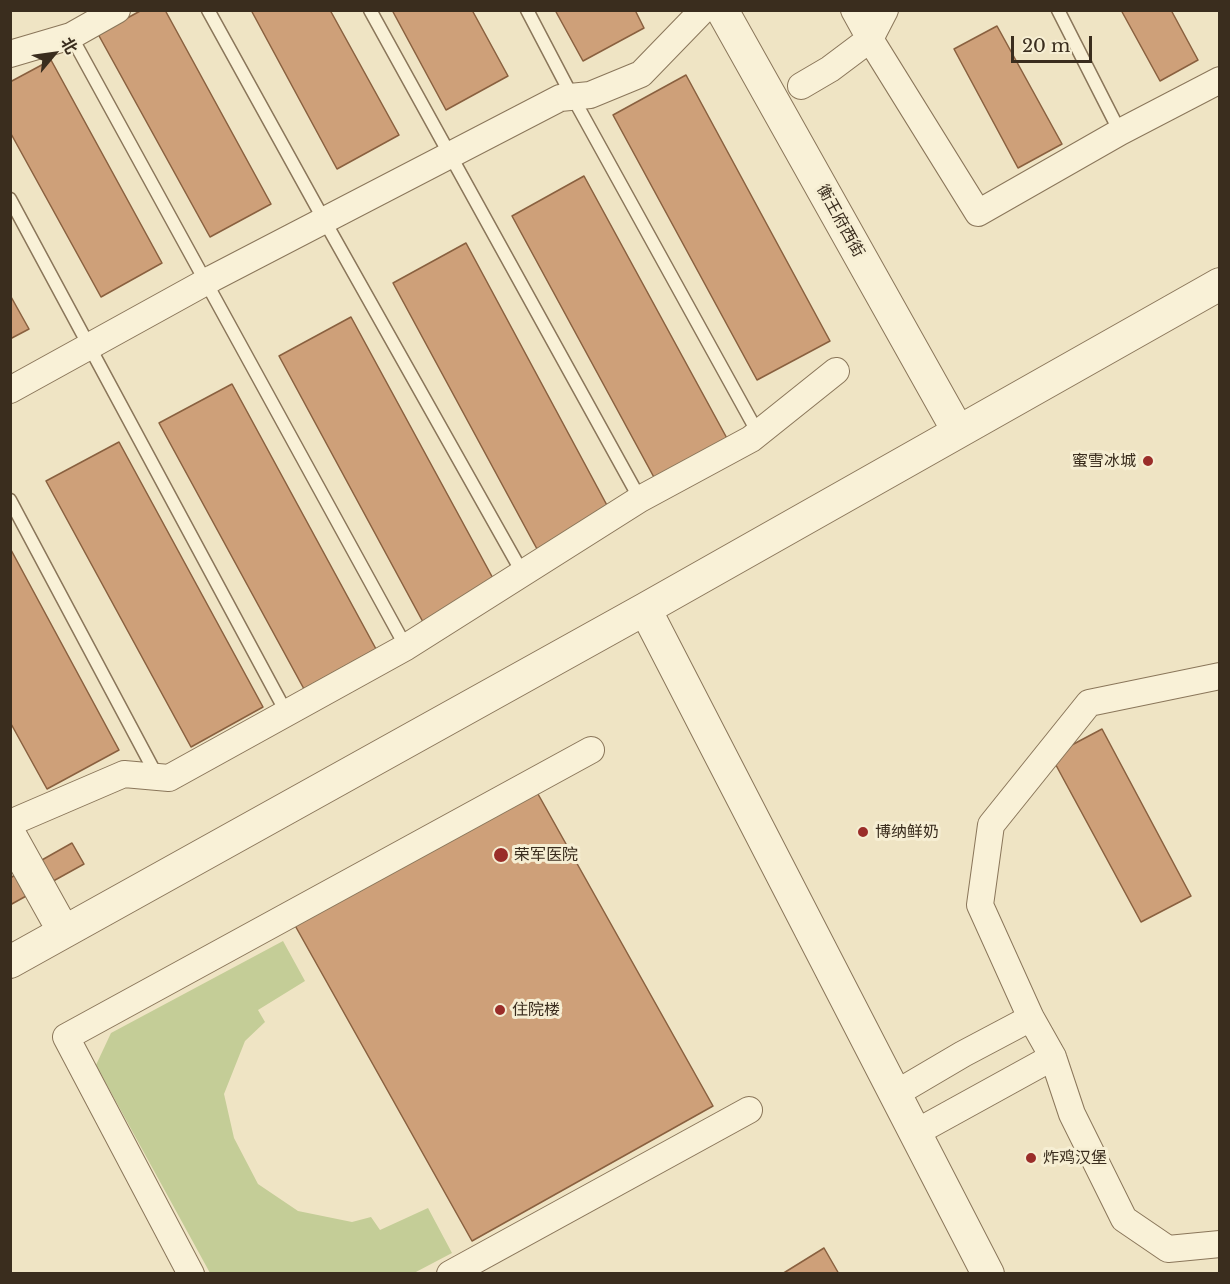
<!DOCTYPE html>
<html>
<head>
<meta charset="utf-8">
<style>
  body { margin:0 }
  #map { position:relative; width:1230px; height:1284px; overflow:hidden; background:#efe4c4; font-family:"Libre Baskerville","Noto Sans SC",serif }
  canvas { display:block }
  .frame { position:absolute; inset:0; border:12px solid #3a2d1e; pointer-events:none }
  .north { position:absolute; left:24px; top:24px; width:60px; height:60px; -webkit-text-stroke:4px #f6eed3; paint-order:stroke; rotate:61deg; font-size:16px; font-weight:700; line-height:24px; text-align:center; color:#3a2d1e }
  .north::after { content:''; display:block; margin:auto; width:21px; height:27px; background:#3a2d1e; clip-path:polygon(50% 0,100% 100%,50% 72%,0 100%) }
  .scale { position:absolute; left:1011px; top:36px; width:81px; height:27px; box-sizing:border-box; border:3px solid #3a2d1e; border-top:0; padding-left:8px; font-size:18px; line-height:21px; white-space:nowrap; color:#3a2d1e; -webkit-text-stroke:4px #f6eed3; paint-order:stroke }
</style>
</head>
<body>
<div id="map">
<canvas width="1230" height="1284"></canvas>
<div class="frame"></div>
<div class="north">北</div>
<div class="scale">20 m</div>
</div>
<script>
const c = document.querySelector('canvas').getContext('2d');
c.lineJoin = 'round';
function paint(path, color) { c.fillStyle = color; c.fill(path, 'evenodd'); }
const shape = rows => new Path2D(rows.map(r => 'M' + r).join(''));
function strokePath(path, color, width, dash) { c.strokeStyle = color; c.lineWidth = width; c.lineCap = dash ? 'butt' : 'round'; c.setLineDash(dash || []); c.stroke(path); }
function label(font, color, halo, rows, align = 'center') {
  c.font = font + ' "Libre Baskerville","Noto Sans SC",serif'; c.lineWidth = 6; c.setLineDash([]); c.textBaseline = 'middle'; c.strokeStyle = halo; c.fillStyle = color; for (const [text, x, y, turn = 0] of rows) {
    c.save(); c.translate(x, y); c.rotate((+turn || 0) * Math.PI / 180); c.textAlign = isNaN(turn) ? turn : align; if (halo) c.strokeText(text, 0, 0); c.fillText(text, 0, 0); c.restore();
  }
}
const green = shape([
  [283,941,305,981,258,1010,265,1022,245,1041,224,1094,234,1138,258,1184,298,1211,352,1222,371,1217,380,1230,428,1208,452,1253,414,1273,210,1273,96,1065,111,1033]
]);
const building = shape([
  [142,10,165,10,271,204,210,237,98,34,142,10],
  [251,10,330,10,399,135,337,169,251,10],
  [392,10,472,10,508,76,446,110,392,10],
  [555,10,635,10,644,28,583,61,555,10],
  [1121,10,1171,10,1198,60,1160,81,1121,10],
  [997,26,1062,144,1018,168,954,49,997,26],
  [51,60,162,263,101,297,10,132,10,82,51,60],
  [686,75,830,341,757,380,613,115,686,75],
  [584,176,729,442,656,481,512,216,584,176],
  [466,243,609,509,537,549,393,283,466,243],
  [10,295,29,329,10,339,10,295],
  [351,317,495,582,423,622,279,356,351,317],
  [232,384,376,649,304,689,159,423,232,384],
  [119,442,263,707,191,747,46,481,119,442],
  [10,548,119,750,47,789,10,722,10,548],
  [1102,729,1191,896,1141,922,1051,756,1102,729],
  [529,778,713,1106,472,1241,288,913,529,778],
  [72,843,84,864,10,905,10,878,72,843],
  [824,1248,839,1274,782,1274,824,1248]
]);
const service = shape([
  [208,10,324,220,522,572],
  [370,10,640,499],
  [527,10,572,96,758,433],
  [1058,10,1120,132],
  [71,36,406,647],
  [10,199,286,712],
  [10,500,157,776]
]);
const minor = shape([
  [854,10,870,39,978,213,1120,132,1220,80],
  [10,54,71,36,117,10],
  [801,86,830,69,870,39,885,10],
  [10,390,213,278,560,98,590,95,641,74,703,10],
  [1220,676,1089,703,991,825,980,905,1031,1018,1053,1057,1072,1114,1124,1219,1168,1249,1220,1244],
  [10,823,124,774,169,778,406,647,640,499,751,439,836,371],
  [895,1094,963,1054,1031,1018],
  [915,1133,1053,1057],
  [191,1274,66,1037,591,750],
  [450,1274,749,1110]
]);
const tertiary = shape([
  [722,10,958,431],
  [645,609,988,1274],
  [10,835,64,932],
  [10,962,645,609,1220,284]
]);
const markers = [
  [1148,461,6,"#9a2d29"],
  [863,832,6,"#9a2d29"],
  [501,855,8,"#9a2d29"],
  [500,1010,6,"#9a2d29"],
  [1031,1158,6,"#9a2d29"]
];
const streetNames = [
  ["衡王府西街",840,221,61]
];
const poiNames = [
  ["蜜雪冰城",1136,461,"right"],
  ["博纳鲜奶",875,832],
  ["荣军医院",514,855],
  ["住院楼",512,1010],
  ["炸鸡汉堡",1043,1158]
];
paint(green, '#c4cd97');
paint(building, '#cea079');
strokePath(building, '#89603f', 1.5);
strokePath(service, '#8a765a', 15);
strokePath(minor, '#8a765a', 28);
strokePath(tertiary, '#8a765a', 34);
strokePath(service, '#f9f1d7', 12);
strokePath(minor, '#f9f1d7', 26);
strokePath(tertiary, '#f9f1d7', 32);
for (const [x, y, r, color] of markers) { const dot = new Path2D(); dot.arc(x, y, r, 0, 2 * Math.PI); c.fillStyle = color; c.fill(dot); strokePath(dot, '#f6eed3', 2); }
label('16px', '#3a2d1e', '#f6eed3', streetNames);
label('16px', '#3a2d1e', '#f6eed3', poiNames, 'left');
</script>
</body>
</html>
